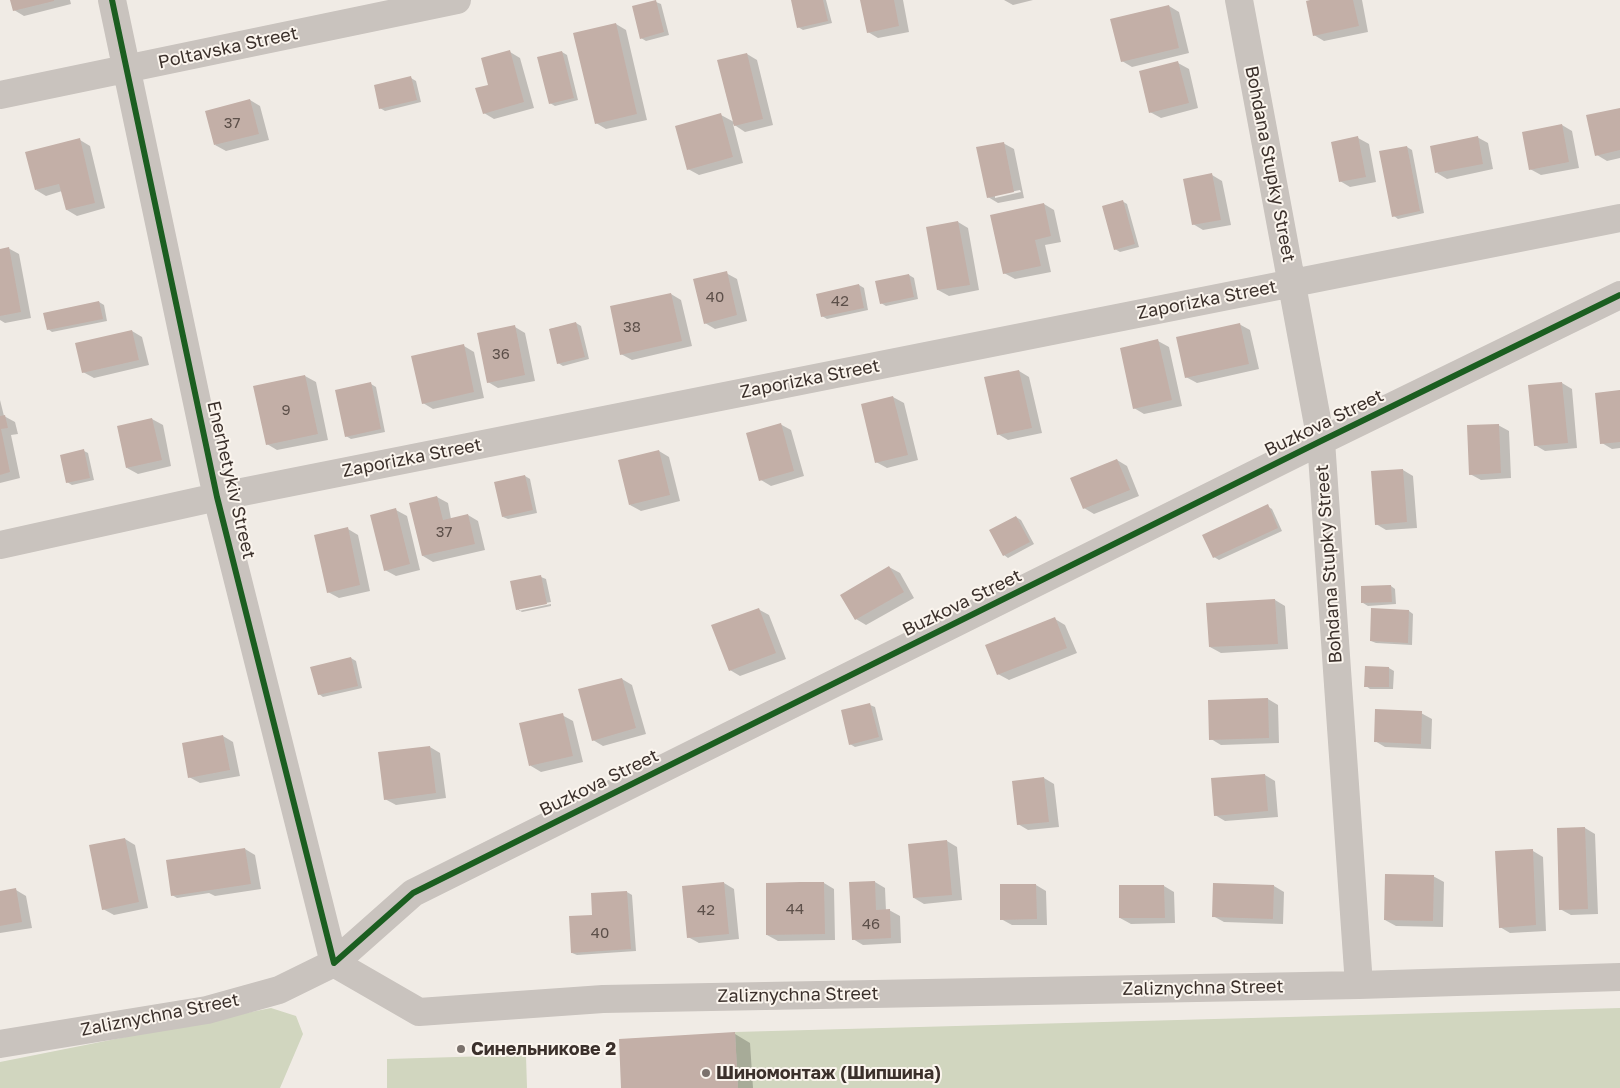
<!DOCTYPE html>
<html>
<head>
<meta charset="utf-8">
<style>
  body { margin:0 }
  canvas { display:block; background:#f0ebe5 }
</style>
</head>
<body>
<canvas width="1620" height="1088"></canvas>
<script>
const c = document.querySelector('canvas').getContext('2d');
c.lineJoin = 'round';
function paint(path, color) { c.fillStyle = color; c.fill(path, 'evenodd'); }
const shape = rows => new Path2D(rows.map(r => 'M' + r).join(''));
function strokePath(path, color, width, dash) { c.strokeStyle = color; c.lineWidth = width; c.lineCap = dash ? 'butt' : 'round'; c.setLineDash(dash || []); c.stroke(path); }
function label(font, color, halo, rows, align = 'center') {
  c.font = font + ' "Golos Text",sans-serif'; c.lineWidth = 4; c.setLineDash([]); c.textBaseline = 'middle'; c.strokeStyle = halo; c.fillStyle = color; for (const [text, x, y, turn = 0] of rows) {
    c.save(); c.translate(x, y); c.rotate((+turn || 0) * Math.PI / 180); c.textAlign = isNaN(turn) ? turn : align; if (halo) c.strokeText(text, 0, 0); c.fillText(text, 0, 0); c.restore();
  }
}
const green = shape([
  [271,1008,296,1016,303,1034,280,1088,0,1088,0,1062],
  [1620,1008,1620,1088,738,1088,735,1032],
  [526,1055,527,1088,387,1088,387,1059]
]);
const shadow = shape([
  [11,0,70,0,71,4,24,16,14,10],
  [792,0,826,0,832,23,803,30,798,27],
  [862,0,903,0,909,32,878,38,868,32],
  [1004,0,1033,0,1013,5],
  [1316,0,1362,0,1368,32,1324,41,1314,35],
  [656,2,661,4,669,35,646,41,641,38],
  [1169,6,1179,12,1189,53,1132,67,1122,61],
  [616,24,626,30,647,120,606,129,596,123],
  [510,52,520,58,534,108,494,119,484,113,490,86],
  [562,52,567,55,578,100,555,106,550,103],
  [747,54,757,60,773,125,745,132,733,124,743,163,699,175,688,169,721,115,734,122],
  [1178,63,1189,69,1198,108,1161,118,1150,112],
  [411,78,416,81,421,102,385,111,380,108],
  [250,100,260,106,269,140,226,151,215,145],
  [1620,109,1620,158,1607,161,1597,155],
  [1562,125,1572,131,1579,168,1541,175,1530,169],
  [1477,137,1488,143,1493,169,1447,179,1437,173],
  [1358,138,1369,144,1376,182,1350,187,1340,181],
  [80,140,90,146,105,208,77,216,67,210,62,191,46,196,36,190],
  [1003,143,1014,149,1024,198,998,203,988,197],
  [1020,190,1021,192,995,198,995,195],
  [1407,147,1412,150,1424,213,1398,219,1394,216],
  [1212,175,1222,181,1231,225,1203,230,1193,224],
  [1122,201,1127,204,1139,247,1120,252,1115,249],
  [1044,204,1054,210,1061,242,1045,245,1051,272,1015,279,1004,273],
  [958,222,968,228,979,290,949,296,938,290],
  [8,248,19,254,31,318,5,323,0,320,0,250],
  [726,273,737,279,747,321,715,329,705,323],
  [909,275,914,278,918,299,886,306,881,303],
  [859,285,864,288,868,310,827,319,822,316],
  [671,294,681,300,692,346,632,360,621,354],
  [99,302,104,305,107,321,52,332,48,329],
  [576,323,581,326,589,359,563,366,558,363,550,329],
  [1239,324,1250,330,1259,369,1197,383,1186,377],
  [515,327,525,333,535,381,498,388,488,382],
  [132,331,142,337,149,365,94,378,83,372],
  [1158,341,1169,347,1182,406,1144,414,1134,408],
  [464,346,474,352,484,398,433,409,423,403],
  [1019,371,1029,377,1042,433,1008,440,998,434],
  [305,376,316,382,328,440,277,450,267,444],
  [1562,383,1572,389,1577,448,1545,451,1535,445],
  [371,384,376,387,385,432,351,439,346,436],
  [1620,391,1620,448,1612,449,1602,443],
  [893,397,904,403,918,460,887,468,876,462],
  [0,400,4,416,15,422,18,434,11,435,20,478,0,483],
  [152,419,163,425,171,466,138,474,127,468],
  [780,424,791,430,804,476,771,486,761,480],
  [1498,425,1509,431,1511,478,1481,480,1470,474],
  [84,451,88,453,94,480,72,485,67,482],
  [659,451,669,457,680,501,641,511,630,505],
  [1117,460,1127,466,1139,496,1094,514,1084,508],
  [1403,470,1413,476,1417,528,1386,530,1376,524],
  [525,476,530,479,537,513,508,519,503,517],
  [437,497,448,503,451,519,468,515,478,521,485,550,433,562,423,556],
  [1267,506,1272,509,1282,531,1219,560,1214,557],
  [396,510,407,516,420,570,396,576,385,570],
  [1016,517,1021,520,1034,544,1008,558,1004,555],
  [348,529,358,535,370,591,339,598,328,592],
  [889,567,900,573,914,598,866,625,856,619],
  [541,577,546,579,551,602,519,608,519,611,551,604,551,606,522,612,517,609],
  [1391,586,1395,589,1396,604,1368,606,1363,603],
  [1275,600,1285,606,1288,649,1221,653,1210,647],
  [758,609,769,615,786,659,740,676,730,670],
  [1409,611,1413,614,1412,645,1376,643,1371,641],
  [1055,619,1065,625,1077,653,1009,680,998,674],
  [351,658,356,661,362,688,323,697,319,694],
  [1366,667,1389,668,1394,671,1393,689,1370,689,1366,686],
  [622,679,632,685,646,734,603,746,593,740],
  [1268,699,1278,705,1279,743,1221,745,1211,739],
  [870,705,875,707,883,740,855,747,850,744],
  [1421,713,1432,719,1431,749,1385,747,1375,741],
  [562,715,573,721,583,762,541,772,531,766,521,724],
  [223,736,233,742,240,776,200,783,189,777],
  [430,747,440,753,446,798,396,805,385,799],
  [1265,775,1275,781,1278,817,1225,821,1215,815],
  [1044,778,1054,784,1059,827,1028,830,1018,824],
  [1585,828,1595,834,1598,914,1571,915,1560,909],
  [125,839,135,845,148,908,114,915,103,909],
  [947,841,957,847,962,900,924,904,914,898],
  [245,849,255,855,261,889,215,896,209,893,177,898,172,895],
  [1533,851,1543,857,1546,931,1510,933,1500,927],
  [1433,876,1444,882,1443,927,1396,926,1385,920],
  [875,882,885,888,886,911,889,910,900,916,901,943,863,945,853,939],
  [724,883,734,889,739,939,699,943,688,937],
  [824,883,834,889,835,940,778,941,767,935],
  [1036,885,1046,891,1047,925,1012,925,1001,919],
  [1164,886,1174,892,1175,923,1131,924,1120,918],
  [1274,886,1284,892,1283,924,1224,922,1213,916],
  [16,890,26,896,32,928,0,933,0,892],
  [627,892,632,895,636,951,577,955,572,953,594,917],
  [735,1034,750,1043,753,1088,622,1088]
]);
const building = shape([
  [10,0,54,0,54,1,13,11],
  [656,0,664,32,640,39,632,6],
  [791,0,823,0,828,21,797,28],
  [860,0,894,0,899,26,867,33],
  [1310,0,1353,0,1359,26,1313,36,1306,1],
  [1169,5,1179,48,1121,62,1110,19],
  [616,23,637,114,595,124,573,33],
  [510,50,524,102,483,114,475,88,488,85,481,58],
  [562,51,574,98,549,104,537,57],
  [747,53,763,119,734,126,717,60],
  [1178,61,1189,103,1149,113,1139,71],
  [411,76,417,100,379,109,374,85],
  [250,99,259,134,214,145,205,111],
  [1620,108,1620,150,1595,156,1586,115],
  [721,113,733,157,687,170,675,126],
  [1562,124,1569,162,1529,170,1522,132],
  [1358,136,1366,177,1339,182,1331,142],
  [1478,136,1483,164,1435,173,1430,146],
  [80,138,95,203,66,210,59,184,35,190,25,152],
  [1004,142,1014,192,987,198,976,147],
  [1407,146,1420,211,1392,217,1379,151],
  [1212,173,1221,220,1192,225,1183,179],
  [1123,200,1135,244,1114,250,1102,206],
  [1044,203,1051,236,1035,240,1041,266,1003,274,990,215],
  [958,221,970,285,937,290,926,227],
  [9,247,21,312,0,316,0,249],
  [727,271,737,315,704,324,693,279],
  [909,274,914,297,880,304,875,281],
  [859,284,864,308,821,317,816,294],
  [671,293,682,341,620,355,610,306],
  [99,301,103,319,47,330,43,313],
  [576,322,585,357,557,364,549,329],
  [1240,323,1249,364,1185,378,1176,337],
  [515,325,525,375,487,383,477,333],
  [132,330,139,360,82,373,75,343],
  [1158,339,1172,400,1133,409,1120,348],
  [464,344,474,392,422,404,411,356],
  [1019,370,1032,428,997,435,984,377],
  [305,375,318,434,266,445,253,386],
  [371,382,381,429,345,437,335,390],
  [1562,382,1568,443,1534,446,1528,385],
  [1620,390,1620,442,1600,444,1595,393],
  [893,396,908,455,875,463,861,404],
  [5,415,8,428,1,429,10,472,0,475,0,416],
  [152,418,162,460,126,468,117,426],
  [781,423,794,471,759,481,746,433],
  [1499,424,1501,473,1469,475,1467,425],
  [84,449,90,478,66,483,60,455],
  [659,450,670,495,629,505,618,460],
  [1117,459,1130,490,1083,509,1070,478],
  [1403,469,1407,522,1375,525,1371,471],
  [525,475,533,510,502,517,494,482],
  [437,496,443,520,468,514,475,544,422,556,409,503],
  [1268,504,1278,528,1213,558,1202,535],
  [396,508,410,564,384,571,370,515],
  [1016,516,1030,542,1003,556,989,530],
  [348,527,360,585,327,593,314,535],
  [889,566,904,592,855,620,840,595],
  [541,575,547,604,516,610,510,581],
  [1391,585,1392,602,1361,603,1361,586],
  [1275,599,1278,644,1209,647,1206,603],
  [759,608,776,653,729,671,711,625],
  [1371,608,1409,610,1408,643,1370,641],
  [1055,617,1067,648,997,675,985,645],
  [351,657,358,686,318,695,310,667],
  [1365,666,1389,667,1389,687,1364,687],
  [622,678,636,728,592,741,578,689],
  [1268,698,1269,738,1209,740,1208,700],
  [870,703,879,737,849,745,841,710],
  [1375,709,1422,711,1421,744,1374,742],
  [563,713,573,756,529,766,519,723],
  [223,735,230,770,188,778,182,743],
  [430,746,436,793,384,800,378,752],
  [1265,774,1268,811,1214,816,1211,778],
  [1044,777,1049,822,1017,825,1012,781],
  [1585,827,1588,909,1559,910,1557,828],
  [125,838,139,902,102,910,89,845],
  [947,840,952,895,913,898,908,844],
  [245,848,251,884,171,896,166,860],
  [1533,849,1536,925,1499,928,1495,851],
  [1385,874,1434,875,1433,921,1384,920],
  [875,881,876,910,890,909,891,938,852,940,849,882],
  [724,882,729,934,687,938,682,886],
  [800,882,824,882,825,934,766,935,766,883],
  [1213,883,1274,885,1273,919,1212,917],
  [1000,884,1036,884,1037,919,1000,920],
  [1119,885,1164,885,1165,918,1119,918],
  [16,888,22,922,0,926,0,891],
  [627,891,631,949,571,953,569,916,592,915,591,893],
  [735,1032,738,1088,621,1088,619,1039]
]);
const minor = shape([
  [112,0,217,497,334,963,413,893,1321,441,1620,295],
  [1239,0,1321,441,1359,985],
  [0,95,457,0],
  [0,545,217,497,1620,218],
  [0,1044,207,1010,279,990,334,963,419,1012,603,999,1359,985,1620,977]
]);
const cycleway = shape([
  [112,0,217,497,334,963,413,893,1321,441,1620,295]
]);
const markers = [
  [461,1049,5,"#7a716c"],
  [706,1073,5,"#7a716c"]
];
const numberNames = [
  ["37",232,123],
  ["40",715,297],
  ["42",840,301],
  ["38",632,327],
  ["36",501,354],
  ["9",286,410],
  ["37",444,532],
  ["44",795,909],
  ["42",706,910],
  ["46",871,924],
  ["40",600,933]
];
const streetNames = [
  ["Poltavska Street",228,48,-12],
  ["Bohdana Stupky Street",1270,164,79],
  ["Zaporizka Street",1207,300,-11],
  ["Zaporizka Street",810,379,-11],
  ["Buzkova Street",1324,423,-26],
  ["Zaporizka Street",412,458,-11],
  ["Enerhetykiv Street",231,480,77],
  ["Bohdana Stupky Street",1329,564,-94],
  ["Buzkova Street",962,603,-26],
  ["Buzkova Street",599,783,-26],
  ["Zaliznychna Street",1203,988,-1],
  ["Zaliznychna Street",798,995,-1],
  ["Zaliznychna Street",160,1015,-11]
];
const poiNames = [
  ["Синельникове 2",471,1049],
  ["Шиномонтаж (Шипшина)",716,1073]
];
paint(green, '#d1d6bf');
paint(shadow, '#0003');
paint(building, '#c3afa7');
strokePath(minor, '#c9c3be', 28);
strokePath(cycleway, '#1b5e20', 6);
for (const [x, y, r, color] of markers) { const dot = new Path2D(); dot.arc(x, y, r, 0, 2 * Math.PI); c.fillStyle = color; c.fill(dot); strokePath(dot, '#fbf5ee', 2); }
label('15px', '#5d504a', null, numberNames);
label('18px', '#3b302b', '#fbf5ee', streetNames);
label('bold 18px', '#3b302b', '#fbf5ee', poiNames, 'left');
</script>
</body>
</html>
